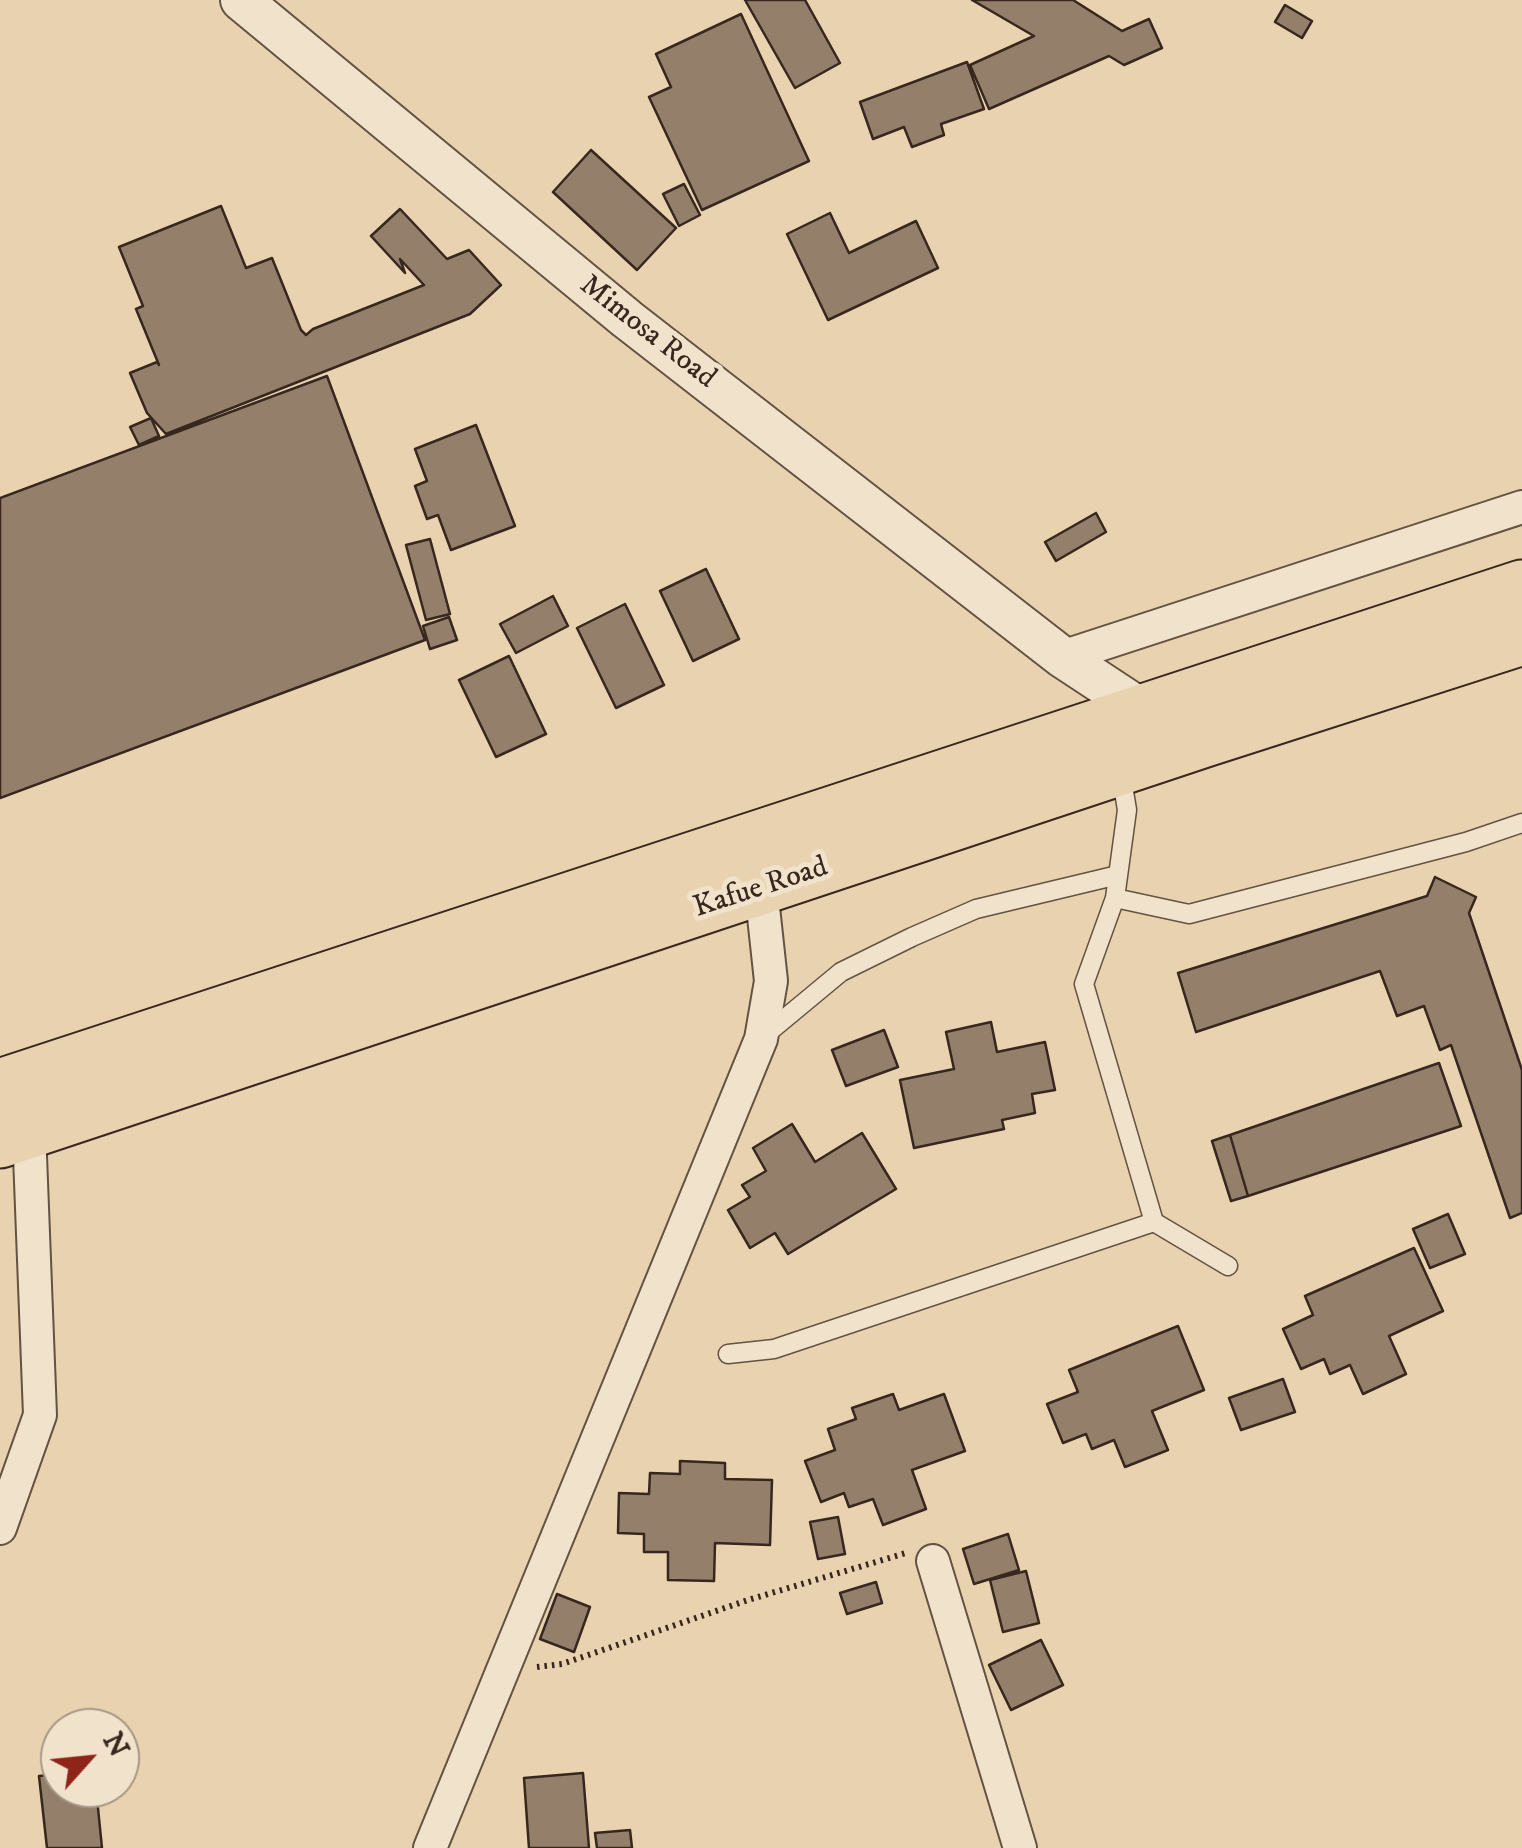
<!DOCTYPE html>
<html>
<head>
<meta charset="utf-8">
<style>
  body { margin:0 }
  #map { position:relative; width:1522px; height:1848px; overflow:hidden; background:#e8d2af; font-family:"IM FELL DW Pica",serif }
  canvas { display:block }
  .north { position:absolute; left:40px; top:1708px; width:100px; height:100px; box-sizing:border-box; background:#f0e2cb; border:2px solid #a69786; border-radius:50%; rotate:63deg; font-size:28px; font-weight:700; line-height:40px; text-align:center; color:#38271f }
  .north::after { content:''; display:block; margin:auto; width:35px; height:45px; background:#8f2418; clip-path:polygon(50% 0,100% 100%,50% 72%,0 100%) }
</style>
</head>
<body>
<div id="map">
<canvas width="1522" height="1848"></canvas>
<div class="north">N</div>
</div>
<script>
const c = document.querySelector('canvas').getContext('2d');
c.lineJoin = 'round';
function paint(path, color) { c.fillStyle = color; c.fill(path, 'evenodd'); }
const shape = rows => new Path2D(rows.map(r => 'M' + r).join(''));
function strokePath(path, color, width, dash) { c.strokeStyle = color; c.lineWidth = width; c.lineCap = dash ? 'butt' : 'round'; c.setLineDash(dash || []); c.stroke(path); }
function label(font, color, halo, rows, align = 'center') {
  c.font = font + ' "IM FELL DW Pica",serif'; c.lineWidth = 10; c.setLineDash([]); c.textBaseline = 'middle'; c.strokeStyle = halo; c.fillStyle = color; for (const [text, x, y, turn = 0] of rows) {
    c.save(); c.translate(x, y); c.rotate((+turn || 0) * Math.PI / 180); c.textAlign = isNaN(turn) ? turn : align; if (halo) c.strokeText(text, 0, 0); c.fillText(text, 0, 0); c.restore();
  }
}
const building = shape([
  [745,0,805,0,840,63,795,88,745,0],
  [972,0,1073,0,1122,31,1149,19,1162,48,1124,65,1109,56,989,109,970,65,1034,36,972,0],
  [1285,5,1312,21,1302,38,1275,22,1285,5],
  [741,14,809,161,702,210,649,97,671,87,656,54,741,14],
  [967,62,984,109,941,124,944,135,912,147,904,127,873,139,860,102,967,62],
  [591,150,676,228,637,270,553,192,591,150],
  [684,184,700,215,679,226,663,194,684,184],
  [221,206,246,268,272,258,301,330,306,335,313,329,424,285,400,259,405,273,371,236,400,209,447,259,469,250,501,285,470,314,166,434,147,413,130,373,157,362,159,365,136,309,143,306,119,247,221,206],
  [830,213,849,253,916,221,938,268,828,320,787,234,830,213],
  [327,376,425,640,0,798,0,498,327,376],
  [151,418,159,436,139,445,130,427,151,418],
  [476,425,515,526,451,550,438,515,427,519,415,486,427,481,415,449,476,425],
  [1096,513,1106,532,1056,561,1045,542,1096,513],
  [430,539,450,614,426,620,406,545,430,539],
  [706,569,739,639,693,661,660,591,706,569],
  [553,596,568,626,516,653,500,624,553,596],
  [625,604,664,685,616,708,577,628,625,604],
  [449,617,457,640,430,649,423,626,449,617],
  [509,656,546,734,496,757,459,680,509,656],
  [1435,877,1476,897,1469,913,1522,1070,1522,1213,1510,1218,1451,1045,1440,1050,1424,1006,1397,1016,1380,971,1196,1032,1178,973,1427,896,1435,877],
  [991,1022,997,1052,1045,1042,1055,1090,1032,1094,1035,1113,1002,1120,1004,1129,914,1148,900,1080,954,1069,946,1032,991,1022],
  [884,1030,898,1067,846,1086,832,1050,884,1030],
  [1439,1063,1461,1126,1248,1196,1230,1135,1439,1063],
  [792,1124,815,1162,862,1133,896,1189,788,1254,775,1233,750,1248,728,1210,750,1197,742,1185,766,1171,753,1148,792,1124],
  [1230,1135,1248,1196,1231,1201,1212,1141,1230,1135],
  [1448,1214,1465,1254,1430,1268,1413,1229,1448,1214],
  [1414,1248,1443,1311,1389,1336,1406,1374,1363,1394,1350,1365,1330,1374,1324,1359,1301,1369,1283,1329,1313,1315,1305,1296,1414,1248],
  [1178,1326,1204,1390,1152,1411,1168,1450,1125,1467,1114,1440,1092,1449,1086,1434,1063,1443,1047,1404,1078,1392,1069,1370,1178,1326],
  [1283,1379,1295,1412,1241,1430,1229,1398,1283,1379],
  [893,1394,899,1410,944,1394,965,1451,912,1470,926,1509,883,1525,873,1499,849,1507,844,1493,821,1502,805,1461,835,1450,828,1429,856,1419,852,1408,893,1394],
  [680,1461,725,1463,725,1479,772,1480,770,1545,715,1543,714,1581,668,1580,668,1552,644,1552,644,1534,618,1533,619,1493,649,1494,650,1473,680,1474,680,1461],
  [838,1517,845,1554,818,1559,810,1522,838,1517],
  [1008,1534,1019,1570,974,1584,963,1549,1008,1534],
  [1026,1571,1039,1623,1003,1632,990,1580,1026,1571],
  [876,1582,882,1603,847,1614,840,1593,876,1582],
  [557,1594,590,1607,574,1652,540,1639,557,1594],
  [1041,1640,1063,1685,1011,1710,989,1665,1041,1640],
  [583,1773,589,1848,529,1848,524,1778,583,1773],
  [60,1774,60,1788,96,1788,102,1848,47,1848,39,1776,60,1774],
  [630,1830,632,1848,597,1848,595,1833,630,1830]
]);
const path = shape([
  [537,1667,562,1664,748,1600,906,1553]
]);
const service = shape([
  [1115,898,1189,914,1466,842,1522,823],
  [765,1035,841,972,912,937,976,909,1118,875],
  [1154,1222,1228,1266],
  [728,1354,774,1349,1154,1222,1084,984,1115,898,1127,810,1121,773]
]);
const minor = shape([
  [1062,657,1522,507],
  [0,1528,40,1415,29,1130],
  [933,1561,1020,1848],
  [430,1848,761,1039,771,981,761,889]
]);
const tertiary = shape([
  [241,0,627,319,1062,657,1144,711]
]);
const trunk = shape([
  [0,1087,1522,588],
  [0,1140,1205,739,1522,637]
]);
const streetNames = [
  ["Mimosa Road",647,333,38],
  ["Kafue Road",761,889,-18]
];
paint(building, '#94806a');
strokePath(building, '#38271f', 2.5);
strokePath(service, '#645243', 21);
strokePath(minor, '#645243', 36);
strokePath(tertiary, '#645243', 44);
strokePath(trunk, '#38271f', 59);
strokePath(path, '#38271f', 6, [2.5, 5]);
strokePath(service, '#f0e2cb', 18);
strokePath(minor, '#f0e2cb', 32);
strokePath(tertiary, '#f0e2cb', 40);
strokePath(trunk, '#e8d2af', 55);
label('30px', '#38271f', '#f0e2cb', streetNames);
</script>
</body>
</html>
